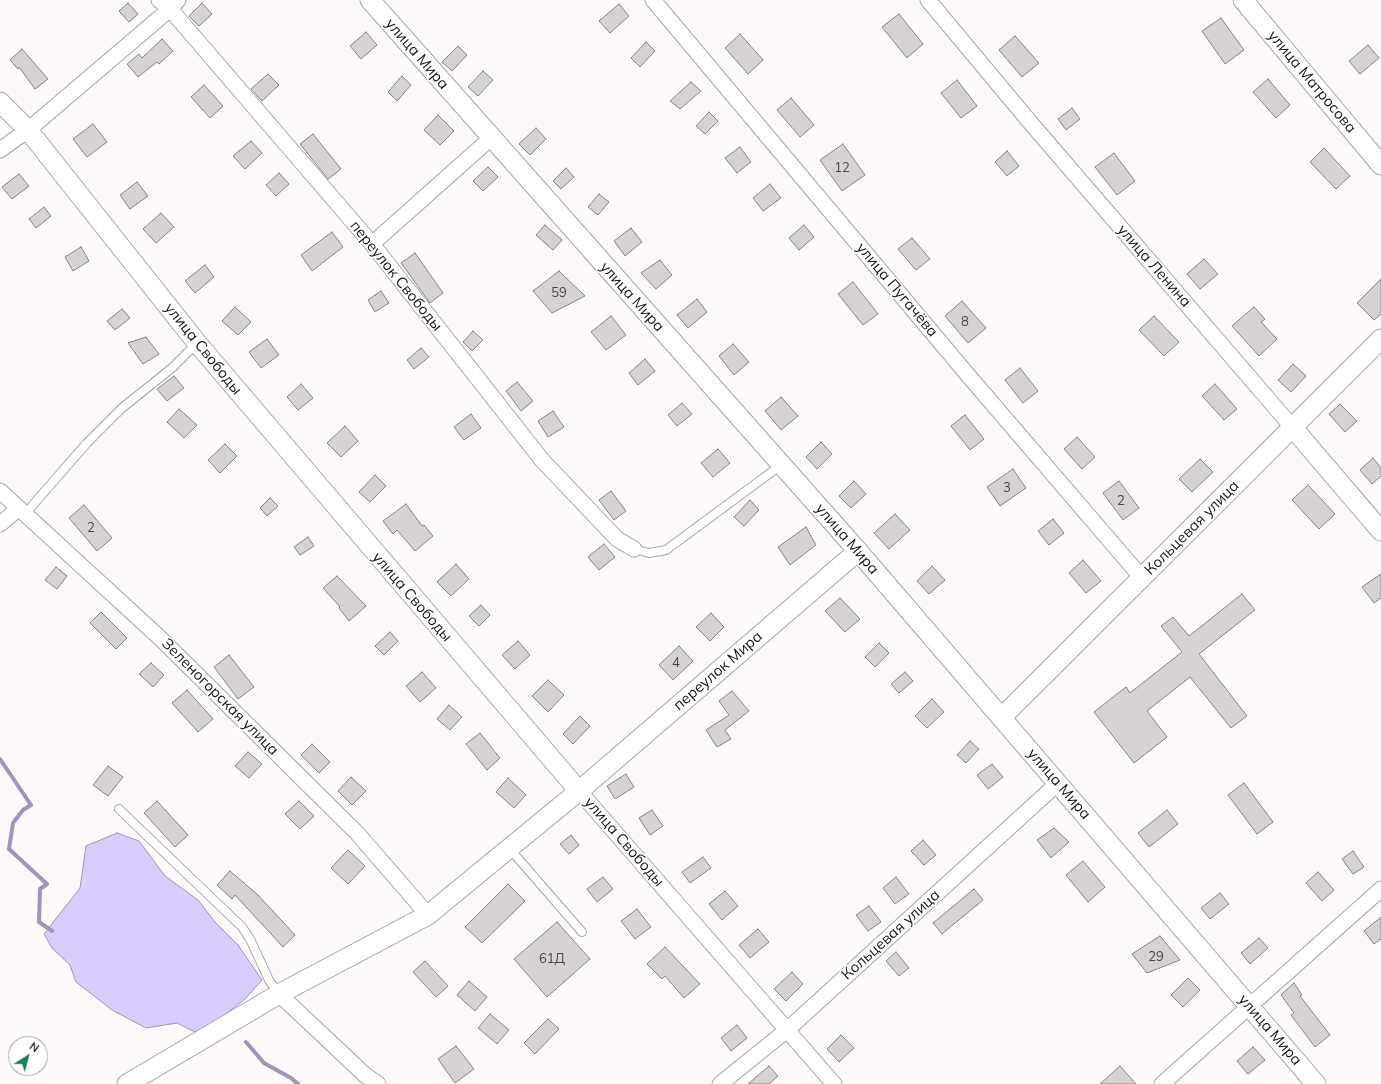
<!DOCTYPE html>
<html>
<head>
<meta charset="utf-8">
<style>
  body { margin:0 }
  #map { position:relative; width:1381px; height:1084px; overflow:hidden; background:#fdf8f9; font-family:Mulish,sans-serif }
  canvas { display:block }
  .north { position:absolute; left:8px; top:1036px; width:40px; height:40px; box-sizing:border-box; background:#fff; border:1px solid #a2a1a2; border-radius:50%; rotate:36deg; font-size:11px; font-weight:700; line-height:16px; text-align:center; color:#171516 }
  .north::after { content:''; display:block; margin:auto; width:14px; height:18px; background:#1f7d53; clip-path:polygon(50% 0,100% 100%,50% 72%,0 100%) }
</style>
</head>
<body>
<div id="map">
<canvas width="1381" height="1084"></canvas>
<div class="north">N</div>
</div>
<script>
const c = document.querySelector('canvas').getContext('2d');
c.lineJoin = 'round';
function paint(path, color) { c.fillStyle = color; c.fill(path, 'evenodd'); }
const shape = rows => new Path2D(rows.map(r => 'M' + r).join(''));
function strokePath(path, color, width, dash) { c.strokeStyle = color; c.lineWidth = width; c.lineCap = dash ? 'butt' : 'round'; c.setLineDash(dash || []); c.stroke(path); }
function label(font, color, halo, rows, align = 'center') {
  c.font = font + ' Mulish,sans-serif'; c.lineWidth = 3; c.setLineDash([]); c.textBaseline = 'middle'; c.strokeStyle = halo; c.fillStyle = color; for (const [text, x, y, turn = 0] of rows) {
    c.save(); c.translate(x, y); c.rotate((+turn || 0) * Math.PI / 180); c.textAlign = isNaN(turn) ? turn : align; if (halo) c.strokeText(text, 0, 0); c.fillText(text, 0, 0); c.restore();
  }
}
const water = shape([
  [117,833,139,841,165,876,198,900,215,922,238,945,262,980,245,999,218,1020,195,1032,177,1023,146,1028,112,1010,76,982,70,965,52,948,44,934,80,888,86,846,117,833]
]);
const stream = shape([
  [0,759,31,805,23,810,13,823,9,849,47,884,40,889,39,922,52,931],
  [246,1042,264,1063,291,1078,298,1084]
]);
const building = shape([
  [128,3,138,14,129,22,119,11,128,3],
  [202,3,212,14,199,26,189,16,202,3],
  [619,4,629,16,610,33,599,21,619,4],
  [899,14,923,44,907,58,882,27,899,14],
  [1221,18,1244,50,1225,64,1202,31,1221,18],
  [366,32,377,45,361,59,350,46,366,32],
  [740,34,763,60,748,74,725,48,740,34],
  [1015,36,1039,63,1022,77,999,50,1015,36],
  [162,39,173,51,159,64,157,62,138,77,127,64,139,54,142,58,162,39],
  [646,42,655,51,640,67,631,58,646,42],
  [1368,45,1379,58,1360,74,1349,61,1368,45],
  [458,46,467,55,452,71,442,62,458,46],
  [22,49,48,79,35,89,19,67,18,69,10,60,22,49],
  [483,71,493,80,478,96,468,87,483,71],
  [268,74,279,85,262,101,251,89,268,74],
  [402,76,411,85,397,101,388,92,402,76],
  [1268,79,1290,105,1276,118,1253,92,1268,79],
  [957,80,977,106,961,118,941,93,957,80],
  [691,82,701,91,680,109,670,101,691,82],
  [204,85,223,106,210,118,191,97,204,85],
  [791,98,814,125,800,137,777,110,791,98],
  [1072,108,1080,119,1066,130,1058,119,1072,108],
  [709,112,718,121,705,134,696,126,709,112],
  [438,115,454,131,440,145,424,130,438,115],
  [93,124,107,142,87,157,73,139,93,124],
  [536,128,546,139,530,155,519,144,536,128],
  [313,134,341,169,328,179,300,144,313,134],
  [251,141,262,153,245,169,233,156,251,141],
  [843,144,865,175,842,191,820,160,843,144],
  [740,147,751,162,737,173,725,158,740,147],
  [1324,148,1350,176,1336,189,1310,162,1324,148],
  [1007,151,1019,166,1007,176,995,162,1007,151],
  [1114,153,1135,181,1117,195,1095,167,1114,153],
  [488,167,498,177,483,191,473,181,488,167],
  [566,168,574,177,561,189,553,181,566,168],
  [279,173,289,184,276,196,266,185,279,173],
  [19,174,29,186,12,199,2,187,19,174],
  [137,182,148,196,130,209,120,195,137,182],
  [770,184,781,198,763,211,753,198,770,184],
  [599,194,609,202,598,215,588,207,599,194],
  [44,207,51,216,36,228,29,219,44,207],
  [161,213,174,227,156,243,143,229,161,213],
  [545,225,562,240,553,250,536,235,545,225],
  [804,225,814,237,799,250,789,238,804,225],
  [631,228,642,242,625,256,614,241,631,228],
  [332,232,343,247,312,271,301,255,332,232],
  [912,238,930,259,916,270,898,249,912,238],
  [81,247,89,261,73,271,65,257,81,247],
  [415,253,443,293,430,303,401,263,415,253],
  [1204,259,1218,274,1200,289,1187,274,1204,259],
  [660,260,672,275,656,289,641,273,660,260],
  [205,265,214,277,195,293,185,281,205,265],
  [559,271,585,296,552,313,533,291,559,271],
  [1381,279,1381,314,1374,320,1357,303,1381,279],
  [853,282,878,314,863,325,838,294,853,282],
  [381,291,389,303,375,312,368,300,381,291],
  [697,299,707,312,688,328,677,315,697,299],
  [962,301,986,328,968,343,945,316,962,301],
  [235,307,251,322,238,335,222,321,235,307],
  [1254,307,1265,319,1261,322,1277,339,1259,356,1232,326,1254,307],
  [122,309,130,318,115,330,107,321,122,309],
  [611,316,626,335,606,350,591,332,611,316],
  [1154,316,1179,342,1164,356,1139,330,1154,316],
  [473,331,483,340,472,351,463,342,473,331],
  [146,337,159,354,143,364,128,343,146,337],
  [267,339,279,355,261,368,249,352,267,339],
  [733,344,749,362,734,375,719,356,733,344],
  [421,348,429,357,414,369,407,360,421,348],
  [645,359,655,371,638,385,629,373,645,359],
  [1293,364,1306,376,1291,392,1278,380,1293,364],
  [1020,368,1038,391,1023,403,1005,380,1020,368],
  [174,376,184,388,167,401,157,389,174,376],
  [517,382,533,401,521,411,506,391,517,382],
  [301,384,313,398,298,410,287,397,301,384],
  [1215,384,1237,409,1224,420,1202,396,1215,384],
  [781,397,798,416,781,430,765,411,781,397],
  [682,403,692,414,677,426,668,415,682,403],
  [1340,404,1357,421,1345,432,1329,414,1340,404],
  [179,409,197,425,184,438,167,422,179,409],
  [553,411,564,427,548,437,538,421,553,411],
  [471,414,481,428,464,440,454,427,471,414],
  [965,415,984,439,970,450,951,426,965,415],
  [345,426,358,441,341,457,327,443,345,426],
  [1077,437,1095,457,1082,469,1064,449,1077,437],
  [821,442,832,454,817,469,806,457,821,442],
  [225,444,237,456,220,473,208,460,225,444],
  [718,449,730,463,713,477,701,463,718,449],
  [1373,458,1381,468,1381,476,1372,484,1360,470,1373,458],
  [1200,459,1213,472,1192,492,1179,479,1200,459],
  [1013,469,1026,488,1000,506,987,487,1013,469],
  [375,475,386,486,370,502,359,492,375,475],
  [854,481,866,494,851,508,839,496,854,481],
  [1119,481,1139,508,1123,520,1103,493,1119,481],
  [1308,485,1335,514,1319,529,1292,500,1308,485],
  [611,491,626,511,614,520,599,500,611,491],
  [270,498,278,506,267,516,260,508,270,498],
  [750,500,759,510,744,526,734,517,750,500],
  [406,504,422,526,424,525,433,536,415,551,397,530,393,534,383,521,406,504],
  [84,505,112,538,97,551,69,518,84,505],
  [895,514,910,530,889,549,874,533,895,514],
  [1053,519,1064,533,1049,545,1038,531,1053,519],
  [806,527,816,545,790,565,778,547,806,527],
  [308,537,314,546,300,555,294,547,308,537],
  [604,544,615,557,599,570,588,557,604,544],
  [1083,560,1101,581,1086,593,1069,573,1083,560],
  [456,564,469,579,451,596,437,582,456,564],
  [932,566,945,580,929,594,917,581,932,566],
  [56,567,67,576,57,589,45,580,56,567],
  [1381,574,1381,598,1374,603,1362,587,1381,574],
  [337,576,366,606,349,621,339,608,340,607,323,588,337,576],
  [1242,594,1255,610,1199,654,1247,716,1231,728,1190,677,1147,711,1167,737,1134,763,1094,712,1126,687,1130,693,1182,652,1161,626,1173,617,1189,636,1242,594],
  [840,598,860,619,845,632,825,611,840,598],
  [481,605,490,615,479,626,469,616,481,605],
  [101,612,127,638,116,649,90,623,101,612],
  [711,613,724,627,710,641,696,627,711,613],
  [390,632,398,641,384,655,375,646,390,632],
  [518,641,530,655,515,669,502,655,518,641],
  [879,643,889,653,875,667,865,657,879,643],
  [679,646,693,661,673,680,659,665,679,646],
  [229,655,254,687,238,699,214,667,229,655],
  [151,663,164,675,153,687,139,674,151,663],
  [422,672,436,688,420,702,406,686,422,672],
  [905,672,913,681,899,693,891,684,905,672],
  [548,680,564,695,548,712,532,696,548,680],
  [187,690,213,719,198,732,172,703,187,690],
  [732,691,749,711,725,730,731,739,717,747,706,730,729,715,719,701,732,691],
  [932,699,944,712,927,728,915,716,932,699],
  [449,705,462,717,450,730,437,719,449,705],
  [580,716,590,726,573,744,563,734,580,716],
  [480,733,500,758,487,770,466,744,480,733],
  [970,741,979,749,966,763,957,755,970,741],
  [312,744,330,762,319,773,301,755,312,744],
  [248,752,262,764,249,778,235,766,248,752],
  [992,764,1003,777,988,789,977,775,992,764],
  [108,766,123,777,108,796,93,785,108,766],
  [626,774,634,787,615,799,607,786,626,774],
  [351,777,366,791,352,805,338,791,351,777],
  [508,778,526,795,514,808,496,792,508,778],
  [1244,783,1273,822,1257,834,1228,795,1244,783],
  [157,801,188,835,175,847,144,813,157,801],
  [299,801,314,816,300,829,285,814,299,801],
  [652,810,663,826,650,835,639,818,652,810],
  [1167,810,1178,824,1149,847,1138,833,1167,810],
  [1054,828,1069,842,1051,858,1037,840,1054,828],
  [571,835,579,845,569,854,560,844,571,835],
  [923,840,936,855,924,865,911,851,923,840],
  [348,850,365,866,348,884,331,868,348,850],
  [1353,851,1364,867,1353,874,1342,859,1353,851],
  [703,857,711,868,690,883,682,872,703,857],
  [1083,861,1105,887,1088,902,1066,875,1083,861],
  [230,871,258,895,295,935,283,947,235,895,232,899,217,885,230,871],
  [1318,872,1334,890,1322,901,1306,883,1318,872],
  [603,877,613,889,597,902,587,889,603,877],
  [896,877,909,894,895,904,883,888,896,877],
  [508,884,525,901,482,943,465,927,508,884],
  [974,889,983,900,942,934,933,923,974,889],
  [725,891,738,906,722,920,709,904,725,891],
  [1220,893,1229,904,1210,919,1201,908,1220,893],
  [869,906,881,922,868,931,856,915,869,906],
  [637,909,651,927,635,939,621,921,637,909],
  [1381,917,1381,939,1374,944,1364,931,1381,917],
  [557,922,590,959,547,997,514,959,557,922],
  [758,929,769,942,750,958,739,945,758,929],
  [1160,936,1180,960,1147,973,1132,954,1160,936],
  [1259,938,1268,948,1250,964,1241,953,1259,938],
  [665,947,700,984,684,998,665,976,662,979,647,964,665,947],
  [896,952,909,968,899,976,886,961,896,952],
  [425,961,448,986,436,997,413,972,425,961],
  [792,972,803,984,786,1001,774,989,792,972],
  [1188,978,1200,990,1183,1007,1171,995,1188,978],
  [469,981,487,997,475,1011,457,995,469,981],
  [1294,983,1302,995,1300,996,1330,1035,1315,1047,1291,1015,1294,1013,1281,995,1294,983],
  [490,1014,509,1030,497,1044,478,1028,490,1014],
  [548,1019,559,1029,535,1054,524,1043,548,1019],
  [737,1025,747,1038,731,1051,721,1038,737,1025],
  [841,1035,854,1048,839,1062,827,1049,841,1035],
  [456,1046,474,1069,455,1083,438,1059,456,1046],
  [1253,1047,1265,1060,1248,1074,1237,1061,1253,1047],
  [769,1066,778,1076,769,1084,748,1084,769,1066],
  [1120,1066,1136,1084,1100,1084,1120,1066]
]);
const service = shape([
  [25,514,86,444,122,408,172,368,197,343],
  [634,549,649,553,666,550,781,465],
  [119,809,242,927,250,939,269,980,279,994],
  [509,848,582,932]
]);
const minor = shape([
  [159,0,170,9,372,244,542,460,617,539,634,549],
  [653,0,967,374,1142,578],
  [928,0,1029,121,1293,428],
  [0,150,28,130,170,9,178,0],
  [372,244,491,138],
  [0,491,160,638,357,833,428,915],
  [0,524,19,508],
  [579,791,834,1084],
  [279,994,365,1075,378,1084],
  [720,1084,787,1030,1058,783],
  [1162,1084,1381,889]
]);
const tertiary = shape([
  [370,0,858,551,1316,1084],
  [1243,0,1381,165],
  [0,102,28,130,197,343,579,791],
  [1293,428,1381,531],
  [1002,717,1381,339],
  [127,1084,279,994,428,915,579,791,858,551]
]);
const numberNames = [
  ["12",842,168],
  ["59",559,293],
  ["8",965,322],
  ["3",1007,488],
  ["2",1121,501],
  ["2",91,528],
  ["4",676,663],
  ["29",1156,957],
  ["61Д",552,959]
];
const streetNames = [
  ["улица Мира",417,54,49],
  ["улица Матросова",1312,82,50],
  ["улица Ленина",1154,266,49],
  ["переулок Свободы",396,276,51],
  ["улица Пугачёва",897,290,50],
  ["улица Мира",632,297,48],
  ["улица Свободы",203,349,51],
  ["Кольцевая улица",1192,528,-45],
  ["улица Мира",847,539,49],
  ["улица Свободы",412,597,49],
  ["переулок Мира",718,671,-41],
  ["Зеленогорская улица",220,697,45],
  ["улица Мира",1059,784,49],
  ["улица Свободы",624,842,49],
  ["Кольцевая улица",891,935,-42],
  ["улица Мира",1270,1030,49]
];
paint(water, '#d8cdfc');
strokePath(water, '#9e96b7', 1);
strokePath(stream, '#9e96b7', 4);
paint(building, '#d7d2d1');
strokePath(building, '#898483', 1);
strokePath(service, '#aba6a7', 10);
strokePath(minor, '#aba6a7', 17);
strokePath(tertiary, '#aba6a7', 21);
strokePath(service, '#fff', 8);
strokePath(minor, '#fff', 15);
strokePath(tertiary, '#fff', 19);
label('13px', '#474445', null, numberNames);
label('15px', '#171516', '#fff', streetNames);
</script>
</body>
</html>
